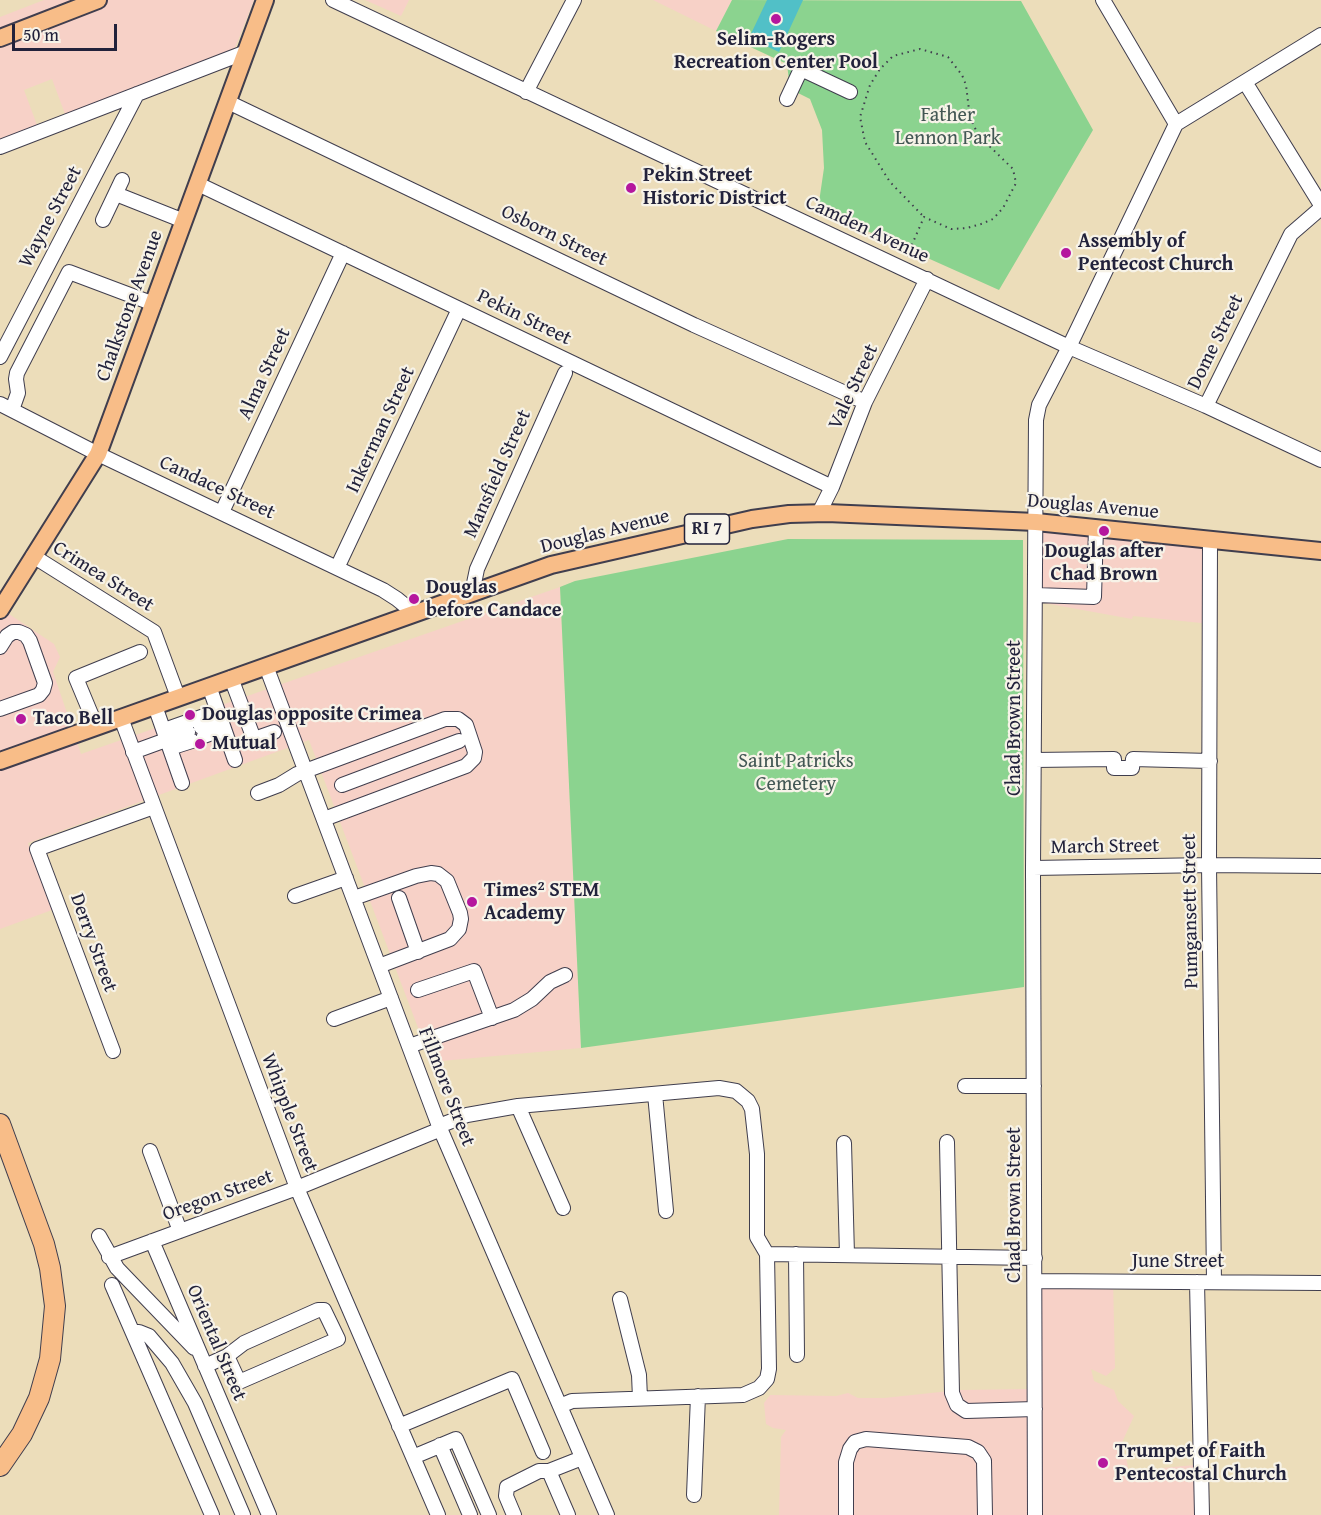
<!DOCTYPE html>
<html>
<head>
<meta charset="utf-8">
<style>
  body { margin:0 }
  #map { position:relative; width:1321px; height:1515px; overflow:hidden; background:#ecddba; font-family:"Gentium Book Plus",serif }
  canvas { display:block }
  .scale { position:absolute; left:12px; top:24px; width:105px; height:27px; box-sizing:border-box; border:3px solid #22223b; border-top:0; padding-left:8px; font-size:18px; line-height:21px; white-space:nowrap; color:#22223b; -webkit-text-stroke:4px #f7f3e8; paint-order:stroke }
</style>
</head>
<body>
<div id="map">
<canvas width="1321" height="1515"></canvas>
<div class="scale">50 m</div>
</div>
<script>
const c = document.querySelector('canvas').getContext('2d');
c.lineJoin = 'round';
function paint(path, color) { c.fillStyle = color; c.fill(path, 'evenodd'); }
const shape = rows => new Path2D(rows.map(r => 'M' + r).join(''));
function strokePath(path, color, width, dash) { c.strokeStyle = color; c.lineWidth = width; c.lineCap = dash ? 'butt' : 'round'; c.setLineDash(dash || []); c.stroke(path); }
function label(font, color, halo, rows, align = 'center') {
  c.font = font + ' "Gentium Book Plus",serif'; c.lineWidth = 4.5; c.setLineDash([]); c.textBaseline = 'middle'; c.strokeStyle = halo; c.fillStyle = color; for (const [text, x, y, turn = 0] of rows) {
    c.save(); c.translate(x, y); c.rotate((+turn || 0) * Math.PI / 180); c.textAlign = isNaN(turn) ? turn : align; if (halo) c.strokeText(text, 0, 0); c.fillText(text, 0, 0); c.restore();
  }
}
const built = shape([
  [44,0,254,0,235,48,65,114,52,79,24,90,37,125,0,139,0,17],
  [365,0,409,0,401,16],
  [653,0,732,0,716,31],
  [1039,519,1208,539,1211,624,1133,616,1132,619,1033,601],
  [560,587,581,1048,431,1062,309,740,28,843,52,910,0,929,0,608,54,644,60,657,53,672,81,754],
  [1113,1280,1115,1368,1106,1376,1091,1369,1094,1381,1114,1390,1118,1401,1134,1416,1119,1449,1126,1457,1128,1468,1147,1482,1162,1468,1195,1465,1198,1515,779,1515,781,1437,786,1430,773,1428,766,1424,764,1403,770,1395,836,1396,848,1393,858,1398,884,1398,959,1390,1028,1389,1032,1282]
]);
const green = shape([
  [732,0,1021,1,1093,130,999,290,818,209,824,168,822,130,810,99,790,89,787,64,716,31],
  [788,539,1023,540,1024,987,581,1048,560,587,575,581]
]);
const water = shape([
  [767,0,803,0,779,52,749,38]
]);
const path = shape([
  [907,256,924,217,951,229,967,228,981,224,993,219,1003,208,1016,183,1013,169,979,136,970,118,966,85,962,75,948,57,920,49,893,56,880,69,870,85,860,117,865,142,890,182,924,217]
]);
const minor = shape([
  [333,0,1069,347,1206,406,1321,460],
  [1103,0,1176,124],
  [1245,82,1321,205],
  [526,92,574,0],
  [787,99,801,69,850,92],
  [228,102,694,325,865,402],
  [0,147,246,52],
  [198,184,832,487],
  [116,194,184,221],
  [103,220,122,180],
  [0,357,137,94],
  [0,404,98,454,383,590,397,599,414,613],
  [1206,406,1291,234,1321,208],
  [12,410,18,393,16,379,17,373,69,272,154,304],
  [222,512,343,253],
  [819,513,832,487,865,402,927,279],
  [1210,540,1209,865,1214,1282],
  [33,556,154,632,178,697],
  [337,568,459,309],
  [472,593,477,569,565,373],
  [1035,595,1094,597,1096,528],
  [0,647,7,636,13,632,19,632,26,635,30,641,45,683,43,690,39,695,0,709],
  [266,666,439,1126,607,1515],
  [231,678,254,739,274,732],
  [209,686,235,760],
  [155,706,182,783],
  [121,718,297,1188,438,1515],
  [96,726,76,678,140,652],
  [201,727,221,720],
  [164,730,218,711],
  [204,736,224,729],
  [170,748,192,741],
  [133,752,188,732],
  [1034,760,1114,759,1114,768,1132,768,1133,759,1210,761],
  [342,785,459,741],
  [258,793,279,785,297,774,445,719,458,719,466,725,475,752,474,758,466,766,324,819],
  [1033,868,1209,865,1321,866],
  [295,896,346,878],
  [354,898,416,876,431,873,438,874,447,881,460,913,461,919,459,929,450,939,379,966],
  [399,898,418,952],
  [418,990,474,971,492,1018],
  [334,1019,391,998],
  [409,1046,514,1010,532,999,550,982,565,975],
  [113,1051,37,849,154,807],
  [965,1086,1034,1086],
  [655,1094,666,1211],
  [518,1106,563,1208],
  [439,1126,467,1115,518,1106,719,1088,736,1091,748,1101,752,1109,757,1154,757,1237,767,1254,769,1369,767,1379,759,1388,743,1395,572,1401,560,1406],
  [947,1142,952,1393,957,1405,966,1411,1035,1409],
  [844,1143,847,1255],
  [150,1151,180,1231],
  [99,1236,117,1268,194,1348],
  [152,1241,269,1515],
  [767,1254,1035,1258],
  [796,1254,797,1355],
  [109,1257,297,1188,441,1129],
  [1035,1281,1321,1283],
  [1197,1282,1202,1515],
  [112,1285,212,1515],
  [620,1299,639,1375,640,1398],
  [133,1332,139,1332,149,1336,172,1363,195,1403,243,1515],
  [205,1366,227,1356,244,1343,318,1310,324,1310,338,1339,239,1382,227,1356],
  [399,1426,512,1379,543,1452],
  [440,1445,470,1515],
  [413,1457,456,1439,489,1515],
  [694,1495,698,1396],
  [514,1515,506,1496,507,1487,539,1471,549,1471],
  [568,1515,549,1471,582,1458],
  [846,1515,846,1462,850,1449,855,1442,866,1439,968,1447,978,1452,984,1461,985,1515],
  [1035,1515,1033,868,1036,420,1039,405,1069,347,1176,124,1321,35]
]);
const major = shape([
  [0,38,98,0],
  [0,610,98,454,265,0],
  [0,761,551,565,752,519,789,514,827,513,1036,522,1321,551]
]);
const highway = shape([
  [0,1124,44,1244,50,1268,55,1306,50,1359,39,1398,22,1434,0,1466]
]);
const markers = [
  [776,19,6,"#b5179e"],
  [631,188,6,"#b5179e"],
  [1066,253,6,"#b5179e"],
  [1104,531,6,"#b5179e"],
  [414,599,6,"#b5179e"],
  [190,715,6,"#b5179e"],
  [21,719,6,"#b5179e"],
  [200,744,6,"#b5179e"],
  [472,902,6,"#b5179e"],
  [1103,1463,6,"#b5179e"]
];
const shields = [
  [707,529,45]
];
const shieldNames = [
  ["RI 7",707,529]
];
const poiNames = [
  ["Selim-Rogers",776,40,"center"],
  ["Recreation Center Pool",776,63,"center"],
  ["Pekin Street",643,176],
  ["Historic District",643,199],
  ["Assembly of",1078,242],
  ["Pentecost Church",1078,265],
  ["Douglas after",1104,552,"center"],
  ["Chad Brown",1104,575,"center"],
  ["Douglas",426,588],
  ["before Candace",426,611],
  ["Douglas opposite Crimea",202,715],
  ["Taco Bell",33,719],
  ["Mutual",212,744],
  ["Times² STEM",484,891],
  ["Academy",484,914],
  ["Trumpet of Faith",1115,1452],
  ["Pentecostal Church",1115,1475]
];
const parkNames = [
  ["Father",948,116],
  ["Lennon Park",948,139],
  ["Saint Patricks",796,762],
  ["Cemetery",796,785]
];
const streetNames = [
  ["Wayne Street",51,217,-62],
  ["Camden Avenue",867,230,25],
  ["Osborn Street",554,236,26],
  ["Chalkstone Avenue",130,306,-70],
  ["Pekin Street",524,318,26],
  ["Dome Street",1216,342,-64],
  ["Alma Street",265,374,-65],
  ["Vale Street",854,387,-65],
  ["Inkerman Street",381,430,-65],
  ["Mansfield Street",498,474,-66],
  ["Candace Street",217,488,25],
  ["Douglas Avenue",1093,507,5],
  ["Douglas Avenue",605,532,-14],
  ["Crimea Street",103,577,32],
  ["Chad Brown Street",1015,718,-90],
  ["March Street",1105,847,-1],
  ["Pumgansett Street",1191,911,-91],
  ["Derry Street",93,943,70],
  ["Fillmore Street",446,1087,69],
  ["Whipple Street",289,1113,69],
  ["Oregon Street",218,1196,-20],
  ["Chad Brown Street",1015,1205,-90],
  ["June Street",1178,1262],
  ["Oriental Street",216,1343,67]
];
paint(built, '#f7d1c7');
paint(green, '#8bd38f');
paint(water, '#51c0c7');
strokePath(minor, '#403e4e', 16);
strokePath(major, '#403e4e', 20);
strokePath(highway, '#403e4e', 22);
strokePath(path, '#403e4e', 2, [1.5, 4.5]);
strokePath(minor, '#fff', 14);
strokePath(major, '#f8bd88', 16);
strokePath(highway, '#f8bd88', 20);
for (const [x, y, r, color] of markers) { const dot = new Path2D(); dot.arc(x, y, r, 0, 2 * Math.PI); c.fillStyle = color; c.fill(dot); strokePath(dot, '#f7f3e8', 2); }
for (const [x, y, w] of shields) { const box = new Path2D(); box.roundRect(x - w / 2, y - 15, w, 30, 4.5); c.fillStyle = '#f7f3e8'; c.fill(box); strokePath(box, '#22223b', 1.5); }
label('bold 18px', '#22223b', null, shieldNames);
label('bold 20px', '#22223b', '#f7f3e8', poiNames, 'left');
label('20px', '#425754', '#f7f3e8', parkNames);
label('20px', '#22223b', '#f7f3e8', streetNames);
</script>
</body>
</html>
